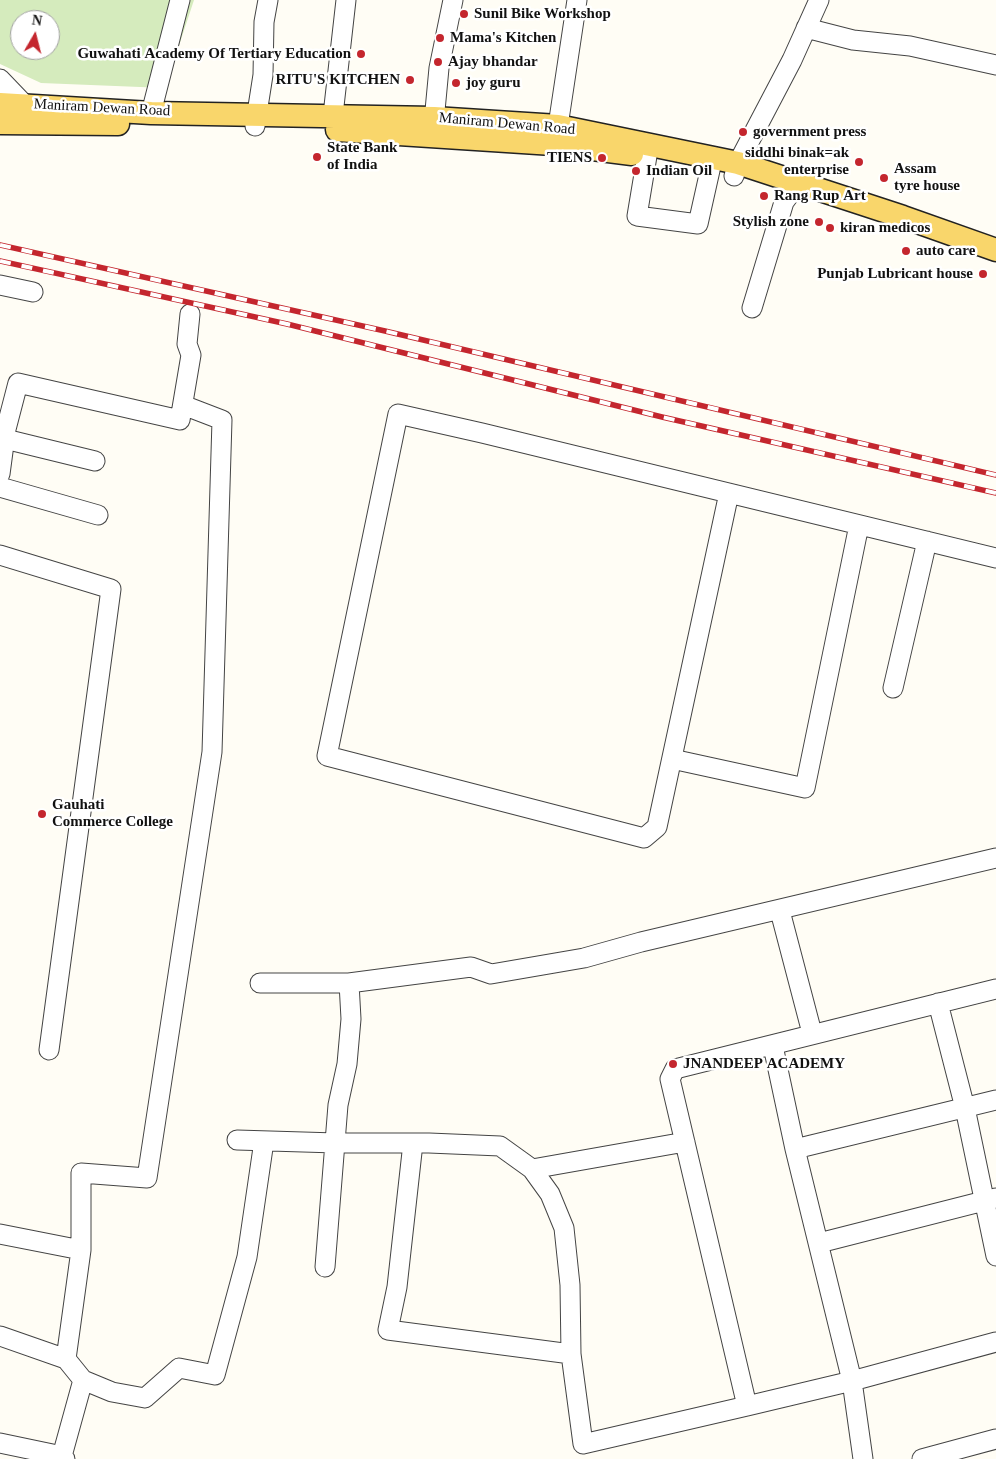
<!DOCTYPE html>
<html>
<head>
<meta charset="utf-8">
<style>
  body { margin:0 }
  #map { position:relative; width:996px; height:1459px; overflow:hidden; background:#fffdf5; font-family:Georgia,serif }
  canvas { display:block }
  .north { position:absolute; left:10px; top:10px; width:50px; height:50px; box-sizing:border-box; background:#fff; border:1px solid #a0a0a0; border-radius:50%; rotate:8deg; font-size:14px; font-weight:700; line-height:20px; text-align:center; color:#111 }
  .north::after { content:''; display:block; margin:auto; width:18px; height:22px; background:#c4262e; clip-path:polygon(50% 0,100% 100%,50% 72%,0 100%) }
</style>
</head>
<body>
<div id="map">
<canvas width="996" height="1459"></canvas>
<div class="north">N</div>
</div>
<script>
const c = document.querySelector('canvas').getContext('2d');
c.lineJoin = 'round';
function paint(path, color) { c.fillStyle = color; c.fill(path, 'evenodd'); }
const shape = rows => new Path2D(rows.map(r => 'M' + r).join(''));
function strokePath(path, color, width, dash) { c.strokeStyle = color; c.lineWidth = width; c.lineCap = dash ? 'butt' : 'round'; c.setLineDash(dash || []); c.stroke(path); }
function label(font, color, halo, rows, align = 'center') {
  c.font = font + ' Georgia,serif'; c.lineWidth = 5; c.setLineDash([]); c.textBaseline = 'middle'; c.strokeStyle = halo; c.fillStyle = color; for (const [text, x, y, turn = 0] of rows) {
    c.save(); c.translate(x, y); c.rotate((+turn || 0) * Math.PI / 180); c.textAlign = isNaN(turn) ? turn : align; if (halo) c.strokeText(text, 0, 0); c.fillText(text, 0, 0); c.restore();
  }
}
const green = shape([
  [0,0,194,0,165,88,41,83,0,64],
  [20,20,50,20,50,50,20,50]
]);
const minor = shape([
  [806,28,853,40,910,46,996,65],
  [0,79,23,103,22,116],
  [151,113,180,0],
  [333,115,346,0],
  [255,126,263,75,264,22,268,0],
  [558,126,577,0],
  [433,132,439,68,453,0],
  [647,156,637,216,698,224,713,157],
  [734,176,738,163,792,60,819,0],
  [0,285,33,292],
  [752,308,784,202,790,194],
  [183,405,222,420,212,752,147,1178,81,1173,81,1250,66,1359,83,1380,112,1392,145,1398,179,1368,215,1375,247,1257,264,1141],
  [6,429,18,383,180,420,191,355,187,344,190,314],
  [5,439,95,461],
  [0,474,6,429],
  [0,487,98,515],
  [729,493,657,827,644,838,327,756,398,414,482,433,996,558],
  [0,555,111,589,49,1050],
  [893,688,927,541],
  [672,759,805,788,859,525],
  [780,911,812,1033],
  [260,983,349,983,471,967,491,974,584,958,641,942,996,858],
  [996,989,675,1069,670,1079,747,1406,852,1381,996,1342],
  [938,1003,965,1108,996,1256],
  [773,1046,795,1149,852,1381,863,1459],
  [237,1140,336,1143,429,1143,500,1146,532,1169,550,1194,564,1228,570,1285,571,1354,583,1444,747,1406],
  [413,1143,397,1287,388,1330,571,1354],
  [795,1149,996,1100],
  [532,1169,685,1142],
  [0,1234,81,1250],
  [819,1243,996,1198],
  [325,1267,338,1105,347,1064,351,1019,349,983],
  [0,1336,66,1359],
  [0,1443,62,1456,65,1459],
  [62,1456,83,1380],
  [922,1459,996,1439]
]);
const major = shape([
  [0,104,151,113,434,118,558,126,738,163,903,217,996,250],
  [0,123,118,124],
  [337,130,553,144,632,154]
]);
const rail = shape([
  [0,245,385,331,996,475],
  [0,261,287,324,662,417,996,493]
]);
const markers = [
  [464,14,5,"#c4262e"],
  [440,38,5,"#c4262e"],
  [361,54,5,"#c4262e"],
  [438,62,5,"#c4262e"],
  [410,80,5,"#c4262e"],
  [456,83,5,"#c4262e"],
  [743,132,5,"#c4262e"],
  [317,157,5,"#c4262e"],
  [602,158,5,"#c4262e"],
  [859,162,5,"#c4262e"],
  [636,171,5,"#c4262e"],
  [884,178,5,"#c4262e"],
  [764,196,5,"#c4262e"],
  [819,222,5,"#c4262e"],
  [830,228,5,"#c4262e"],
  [906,251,5,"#c4262e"],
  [983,274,5,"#c4262e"],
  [42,814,5,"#c4262e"],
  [673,1064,5,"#c4262e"]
];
const poiNames = [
  ["Sunil Bike Workshop",474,14],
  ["Mama's Kitchen",450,38],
  ["Guwahati Academy Of Tertiary Education",351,54,"right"],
  ["Ajay bhandar",448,62],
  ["RITU'S KITCHEN",400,80,"right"],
  ["joy guru",466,83],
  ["government press",753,132],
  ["State Bank",327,148],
  ["of India",327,165],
  ["siddhi binak=ak",849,153,"right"],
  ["enterprise",849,170,"right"],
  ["TIENS",592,158,"right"],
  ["Assam",894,169],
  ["tyre house",894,186],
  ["Indian Oil",646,171],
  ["Rang Rup Art",774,196],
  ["Stylish zone",809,222,"right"],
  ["kiran medicos",840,228],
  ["auto care",916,251],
  ["Punjab Lubricant house",973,274,"right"],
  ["Gauhati",52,805],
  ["Commerce College",52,822],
  ["JNANDEEP ACADEMY",683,1064]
];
const streetNames = [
  ["Maniram Dewan Road",102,108,3],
  ["Maniram Dewan Road",507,124,5]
];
paint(green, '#d5ebbd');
strokePath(minor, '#444', 21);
strokePath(major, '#222', 25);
strokePath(minor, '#fff', 19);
strokePath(major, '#f9d66b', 22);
strokePath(rail, '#c4262e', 5.5);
strokePath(rail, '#fff', 4, [11]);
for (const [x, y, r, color] of markers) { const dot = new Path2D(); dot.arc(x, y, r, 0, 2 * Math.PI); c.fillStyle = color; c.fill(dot); strokePath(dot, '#fff', 2); }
label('bold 15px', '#111', '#fff', poiNames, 'left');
label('15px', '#111', '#fff', streetNames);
</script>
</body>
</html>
